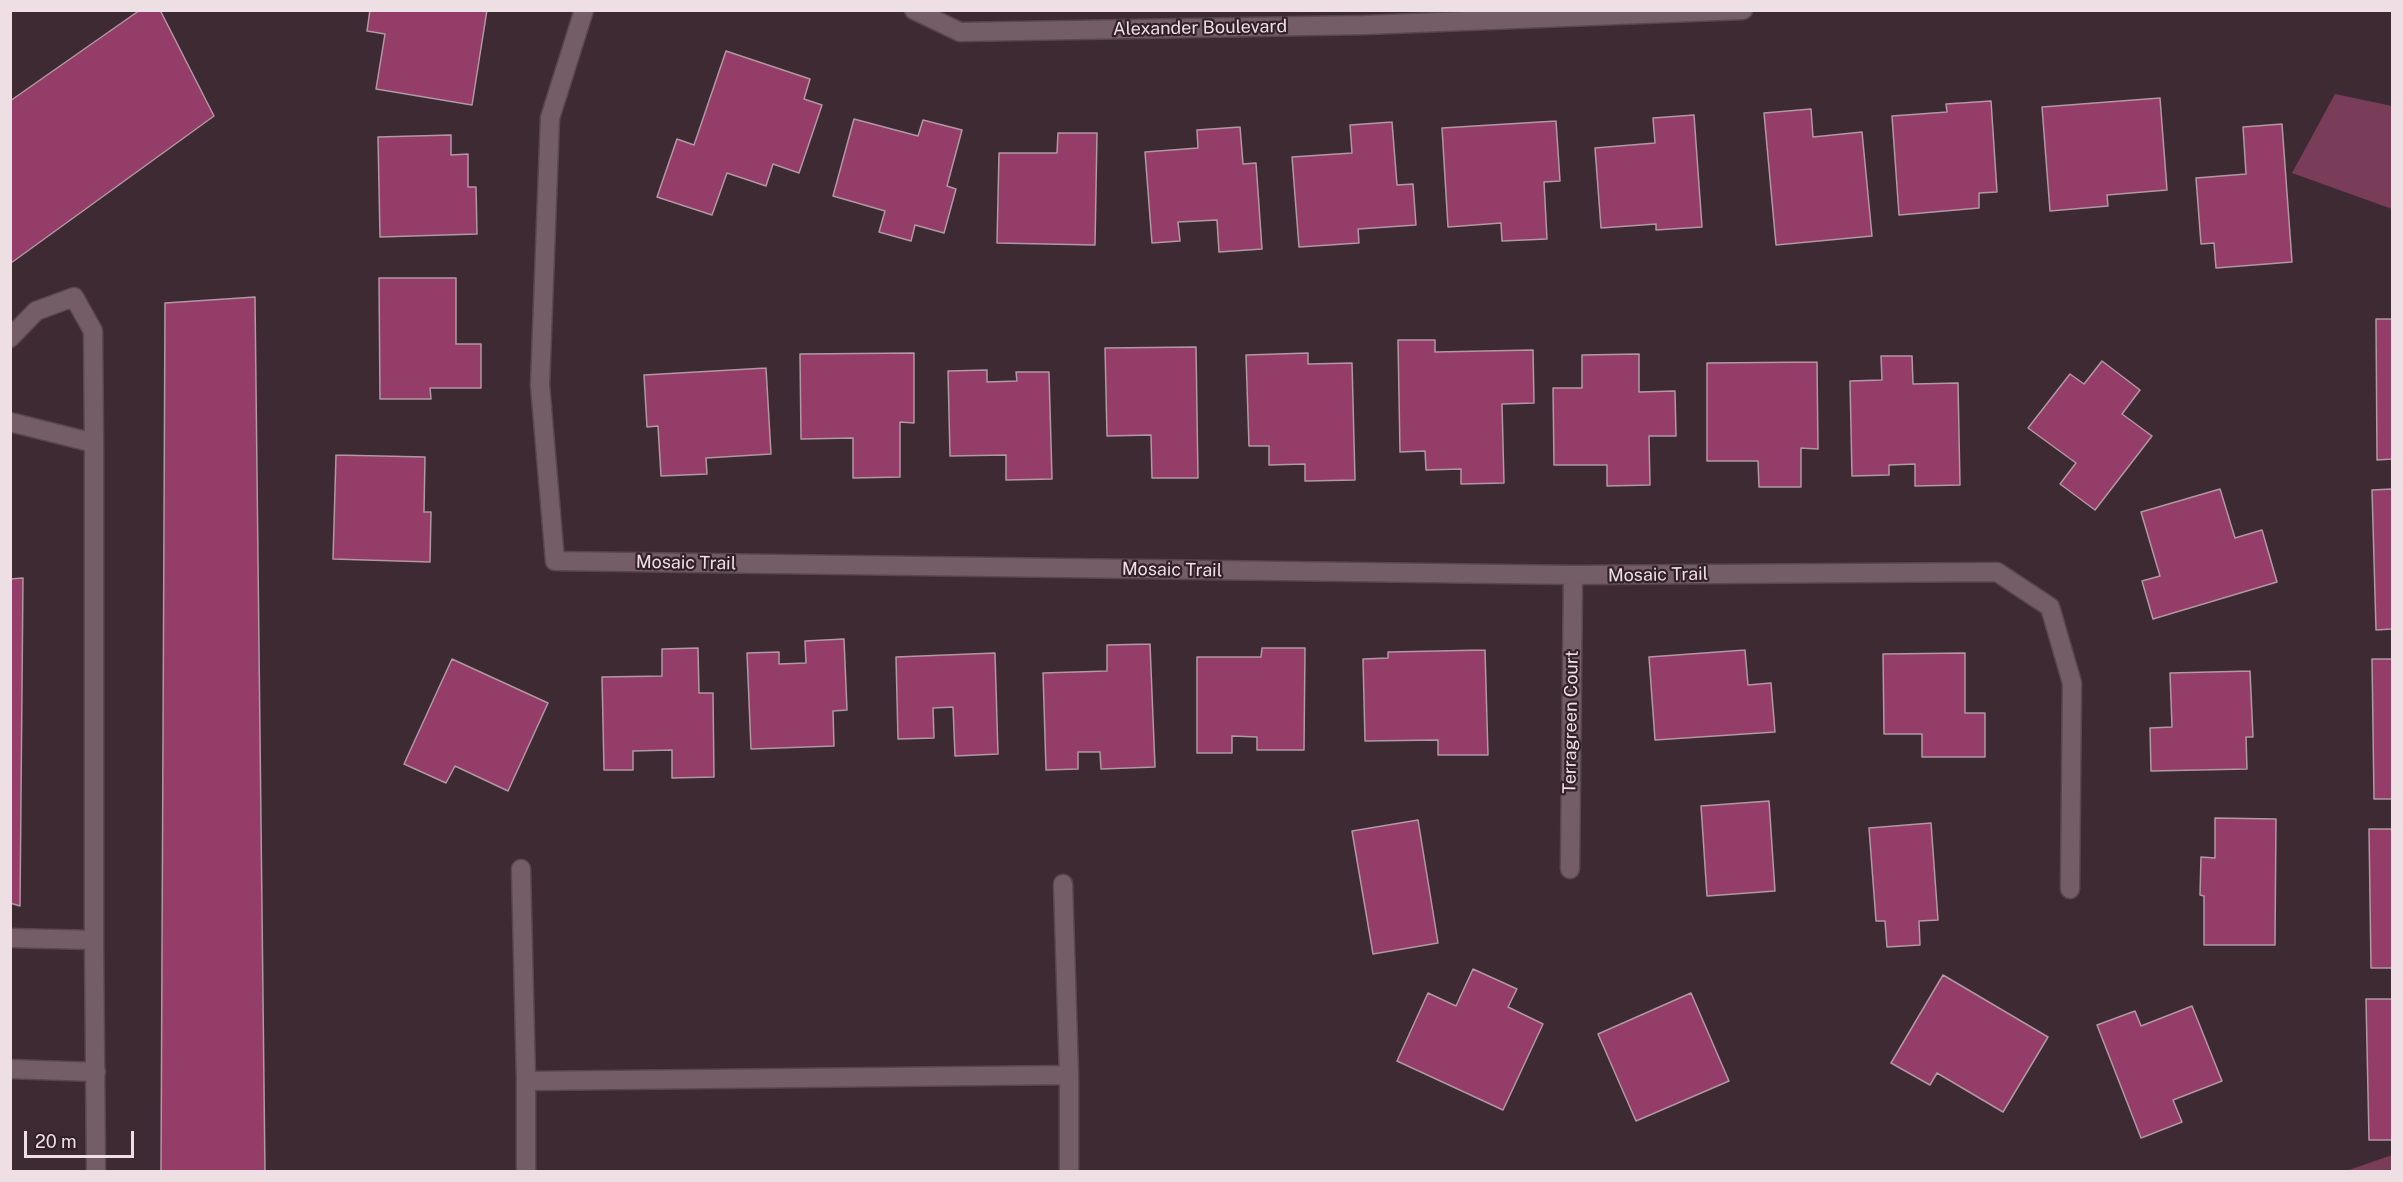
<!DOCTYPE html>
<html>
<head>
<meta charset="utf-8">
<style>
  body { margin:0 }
  #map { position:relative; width:2403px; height:1182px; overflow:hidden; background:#3e2a32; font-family:"Public Sans",sans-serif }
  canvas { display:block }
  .frame { position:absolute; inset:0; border:12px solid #eddfe4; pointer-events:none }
  .scale { position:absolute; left:24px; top:1131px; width:110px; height:27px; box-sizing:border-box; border:3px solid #eddfe4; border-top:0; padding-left:8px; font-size:18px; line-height:21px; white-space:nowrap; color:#eddfe4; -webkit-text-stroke:4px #332028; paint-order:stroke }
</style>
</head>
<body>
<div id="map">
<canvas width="2403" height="1182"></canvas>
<div class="frame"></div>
<div class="scale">20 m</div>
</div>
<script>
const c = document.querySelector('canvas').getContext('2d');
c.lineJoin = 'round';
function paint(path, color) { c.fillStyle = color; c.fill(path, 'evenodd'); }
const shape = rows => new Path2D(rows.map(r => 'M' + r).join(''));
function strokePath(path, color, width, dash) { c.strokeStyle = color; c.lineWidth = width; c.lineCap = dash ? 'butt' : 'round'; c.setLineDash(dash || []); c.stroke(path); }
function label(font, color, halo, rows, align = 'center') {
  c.font = font + ' "Public Sans",sans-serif'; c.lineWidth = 4.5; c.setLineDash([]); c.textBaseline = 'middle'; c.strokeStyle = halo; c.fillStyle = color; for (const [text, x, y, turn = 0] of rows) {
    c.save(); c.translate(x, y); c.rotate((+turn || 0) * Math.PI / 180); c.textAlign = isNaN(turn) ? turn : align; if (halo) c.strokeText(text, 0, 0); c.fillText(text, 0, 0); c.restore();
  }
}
const green = shape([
  [2335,94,2392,106,2392,209,2292,173],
  [2392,1155,2392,1171,2346,1171]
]);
const building = shape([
  [140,10,160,10,214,116,11,263,10,101,140,10],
  [370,10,487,10,472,105,376,89,385,34,367,31,370,10],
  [726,51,810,79,804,99,822,105,799,173,773,164,766,186,727,173,712,215,657,197,677,139,694,145,726,51],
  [2160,98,2167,190,2107,195,2108,206,2050,211,2042,107,2160,98],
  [1991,101,1997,192,1979,193,1979,208,1899,215,1892,116,1947,112,1946,104,1991,101],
  [1811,109,1813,137,1862,132,1872,236,1776,245,1764,113,1811,109],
  [1694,115,1702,227,1656,230,1656,224,1601,228,1595,148,1655,143,1653,118,1694,115],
  [854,119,918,136,923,120,962,130,947,186,956,189,944,233,915,225,911,241,879,232,885,211,833,196,854,119],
  [1556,121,1560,181,1544,182,1547,239,1502,241,1501,223,1448,227,1442,128,1556,121],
  [1392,122,1397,185,1413,184,1416,225,1358,229,1359,243,1299,247,1292,157,1352,153,1350,125,1392,122],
  [2282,124,2292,262,2216,268,2214,243,2201,244,2196,178,2246,174,2243,127,2282,124],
  [1240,127,1243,164,1256,163,1262,249,1219,252,1217,220,1178,222,1180,241,1152,243,1145,152,1198,148,1197,130,1240,127],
  [1058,133,1097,133,1095,245,997,243,999,153,1057,153,1058,133],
  [451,135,451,155,468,154,468,187,476,187,477,234,380,237,378,137,451,135],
  [379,278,456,278,456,344,481,344,481,388,430,388,431,399,380,399,379,278],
  [255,297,265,1172,161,1172,165,303,255,297],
  [2376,319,2392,319,2392,459,2377,460,2376,319],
  [1398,340,1435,340,1435,352,1533,350,1534,403,1502,404,1504,483,1461,484,1461,469,1426,470,1425,451,1400,452,1398,340],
  [1196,347,1198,478,1152,478,1151,435,1107,436,1105,348,1196,347],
  [914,353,914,423,900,422,900,477,853,478,853,438,801,439,800,354,914,353],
  [1308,353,1308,364,1352,363,1355,480,1305,481,1305,464,1269,465,1269,446,1249,446,1246,355,1308,353],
  [1639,354,1639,392,1675,391,1676,436,1649,436,1650,485,1607,486,1607,465,1554,465,1553,388,1582,388,1582,355,1639,354],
  [1881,356,1912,356,1913,384,1958,383,1960,485,1915,486,1915,464,1889,465,1889,475,1852,476,1850,381,1882,380,1881,356],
  [2102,361,2140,390,2122,414,2152,436,2095,510,2060,484,2076,463,2028,428,2070,374,2084,384,2102,361],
  [1817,362,1818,449,1801,448,1801,487,1759,487,1758,461,1707,461,1707,363,1817,362],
  [766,368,771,454,706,458,707,474,661,476,658,426,647,427,644,375,766,368],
  [987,370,987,382,1017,381,1016,372,1049,372,1052,479,1006,480,1006,455,950,456,948,371,987,370],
  [336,455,425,457,424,512,431,512,430,562,333,559,336,455],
  [2220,489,2235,538,2262,530,2277,582,2153,619,2142,581,2160,576,2141,512,2220,489],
  [2392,489,2392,629,2376,630,2372,490,2392,489],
  [23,578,20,906,10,903,10,579,23,578],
  [844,639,847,710,833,711,834,746,751,749,747,653,779,652,779,664,806,663,805,641,844,639],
  [1150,644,1155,767,1101,769,1100,752,1078,752,1078,769,1046,770,1043,673,1107,671,1107,645,1150,644],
  [698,648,699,693,713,693,714,777,672,778,672,750,633,751,633,770,604,770,602,677,662,676,662,649,698,648],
  [1262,648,1305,648,1304,750,1257,750,1257,737,1232,736,1232,753,1197,753,1197,657,1261,657,1262,648],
  [1485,650,1488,755,1438,755,1438,740,1365,741,1363,659,1388,658,1388,652,1485,650],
  [1745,650,1748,685,1771,683,1775,732,1655,740,1649,657,1745,650],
  [995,653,998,754,955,756,953,707,933,708,934,738,898,739,896,657,995,653],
  [1965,653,1965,713,1985,713,1985,757,1922,757,1922,734,1884,734,1883,654,1965,653],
  [452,659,548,703,508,791,455,766,446,783,404,764,452,659],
  [2372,659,2392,659,2392,799,2374,799,2372,659],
  [2250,671,2253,737,2246,737,2247,769,2151,771,2150,728,2172,727,2170,673,2250,671],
  [1769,801,1775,891,1707,896,1701,806,1769,801],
  [2215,818,2276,819,2275,945,2204,945,2204,896,2200,895,2201,857,2215,858,2215,818],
  [1418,820,1438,943,1373,954,1352,831,1418,820],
  [1931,823,1938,920,1919,921,1920,945,1887,947,1885,921,1876,921,1869,828,1931,823],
  [2369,829,2392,829,2392,968,2371,968,2369,829],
  [1473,969,1517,989,1508,1007,1543,1024,1503,1110,1397,1061,1428,993,1456,1006,1473,969],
  [1943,975,2048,1037,2003,1112,1937,1073,1930,1085,1891,1063,1943,975],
  [1691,993,1729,1081,1636,1121,1598,1034,1691,993],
  [2366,999,2392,999,2392,1140,2369,1140,2366,999],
  [2192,1006,2222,1081,2173,1100,2182,1122,2141,1138,2097,1025,2135,1011,2141,1026,2192,1006]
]);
const minor = shape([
  [584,10,550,118,540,385,555,561,1573,575,1997,572,2050,607,2072,683,2070,889],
  [914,10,960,32,1365,25,1743,10],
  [10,338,36,311,74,297,93,331,94,443,10,422],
  [94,443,94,940,96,1172],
  [521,869,526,1081],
  [1570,869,1573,575],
  [1063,884,1069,1075],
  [10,938,94,940],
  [10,1069,96,1072],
  [526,1172,526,1081,1069,1075,1069,1172]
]);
const streetNames = [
  ["Alexander Boulevard",1200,28,-1],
  ["Mosaic Trail",686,563,1],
  ["Mosaic Trail",1172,570,1],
  ["Mosaic Trail",1658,575,-1],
  ["Terragreen Court",1571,722,-89]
];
paint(green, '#793c59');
paint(building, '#953d69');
strokePath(building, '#b198a2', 1.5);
strokePath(minor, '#58474f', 21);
strokePath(minor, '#745d66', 18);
label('18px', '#eddfe4', '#332028', streetNames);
</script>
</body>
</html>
